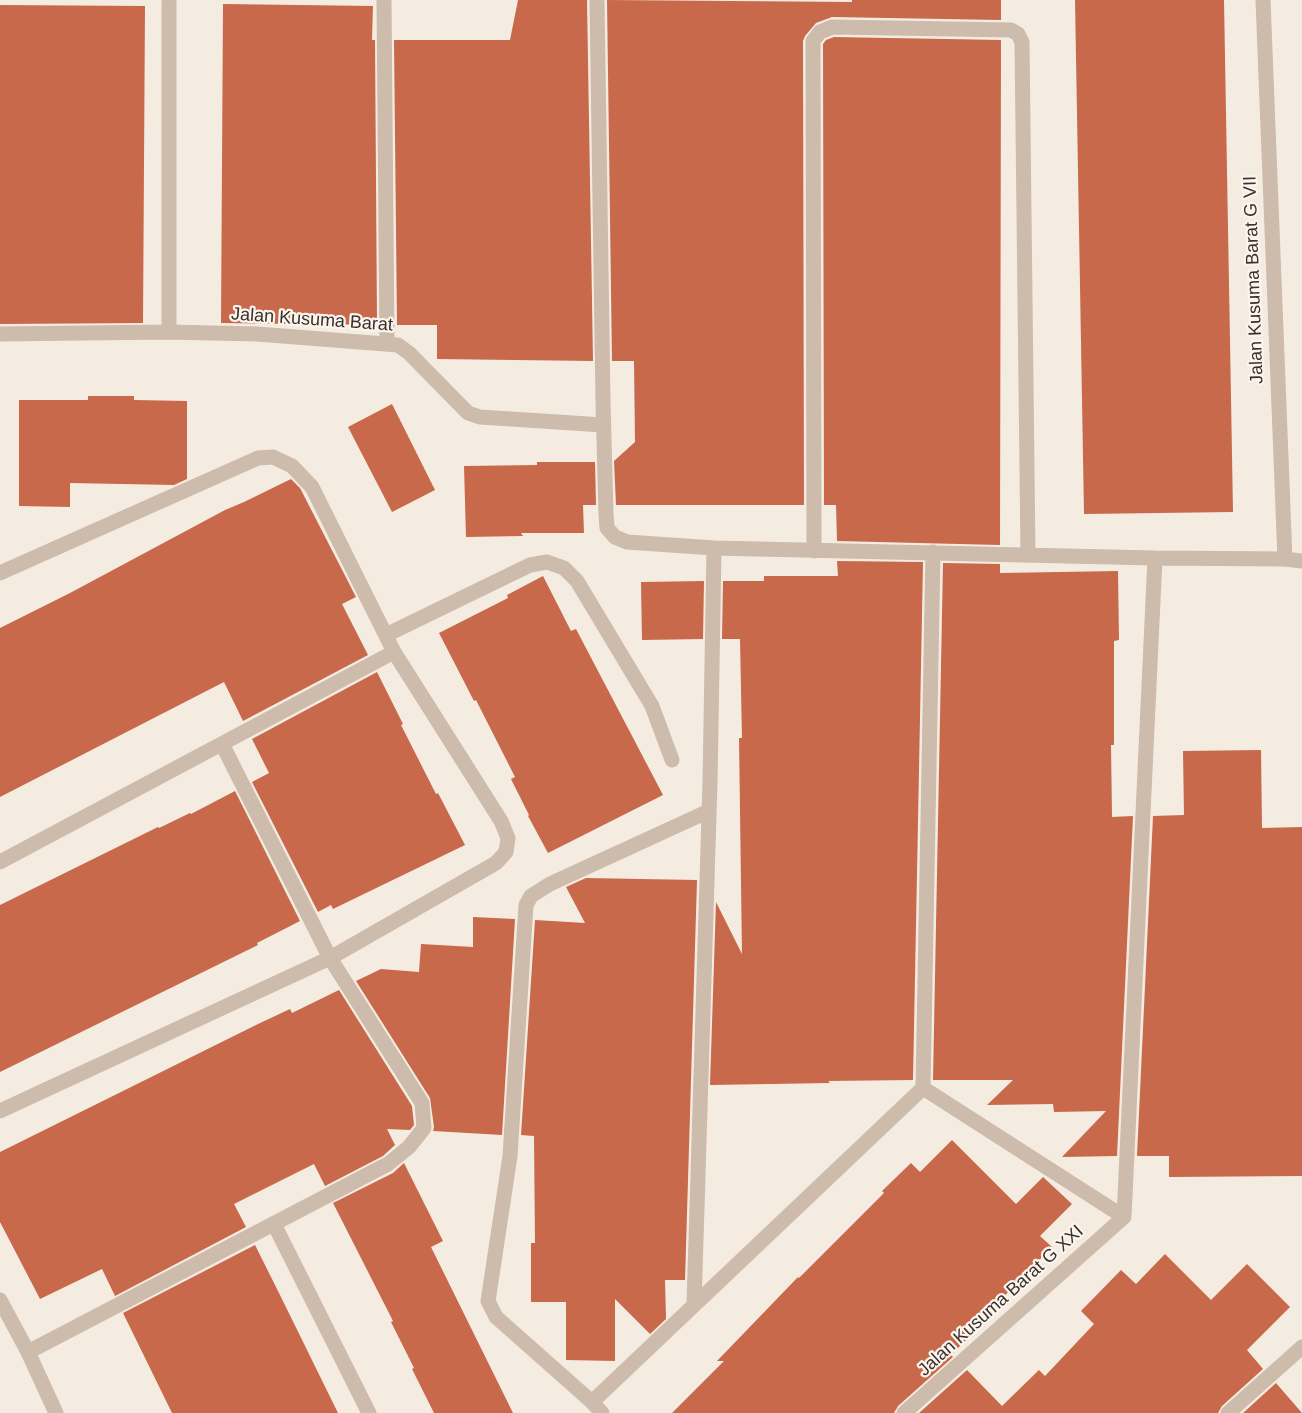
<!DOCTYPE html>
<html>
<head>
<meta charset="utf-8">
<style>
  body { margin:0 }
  canvas { display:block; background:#f4ebe1 }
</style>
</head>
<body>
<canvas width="1302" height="1413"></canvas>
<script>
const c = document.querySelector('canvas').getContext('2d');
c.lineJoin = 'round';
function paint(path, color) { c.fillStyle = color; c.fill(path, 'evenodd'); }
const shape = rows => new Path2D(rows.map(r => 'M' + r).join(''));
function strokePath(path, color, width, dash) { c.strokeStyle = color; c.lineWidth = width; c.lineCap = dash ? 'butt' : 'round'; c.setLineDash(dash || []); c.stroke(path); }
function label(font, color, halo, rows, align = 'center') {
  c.font = font + ' Helvetica,sans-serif'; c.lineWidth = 4.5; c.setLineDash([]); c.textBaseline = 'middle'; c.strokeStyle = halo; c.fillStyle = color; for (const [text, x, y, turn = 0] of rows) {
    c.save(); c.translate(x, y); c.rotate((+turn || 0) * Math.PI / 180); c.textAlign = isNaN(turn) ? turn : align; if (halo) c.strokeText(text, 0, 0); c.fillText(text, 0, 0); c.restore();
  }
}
const building = shape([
  [518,0,587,0,593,361,437,359,437,325,397,325,394,40,510,40],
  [607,0,852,2,852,0,1001,0,1001,20,832,17,816,23,805,36,803,41,804,505,616,505,614,461,635,442,634,361,612,361],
  [1075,0,1224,0,1233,512,1084,514],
  [223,4,373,6,372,40,375,40,377,325,221,323],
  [0,5,145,6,143,323,0,324],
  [834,37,1001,40,1000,545,837,541,836,505,824,505,823,44,826,40],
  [88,396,134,396,134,400,187,401,187,479,174,485,70,483,70,507,19,506,19,400,88,400],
  [392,404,435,490,392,512,348,427],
  [537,462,595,462,596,505,583,505,584,533,521,533,523,536,466,537,464,466,537,465],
  [291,479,300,488,356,597,342,604,368,655,243,721,224,682,0,797,0,628,70,593,225,510,244,502],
  [837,561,923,562,913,1080,828,1081,830,1083,710,1085,716,902,742,954,739,738,742,738,740,639,722,639,723,581,764,581,764,576,838,576],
  [943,563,1000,564,1000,573,1118,571,1119,640,1114,641,1114,745,1111,745,1112,817,1133,816,1117,1156,1062,1157,1106,1111,1054,1112,1053,1104,987,1105,1013,1080,933,1080],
  [543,576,571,631,576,629,663,795,548,853,528,816,529,815,511,779,515,777,476,700,474,701,439,633,508,598,507,595],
  [704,581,703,639,642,640,641,582],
  [377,672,403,724,401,725,436,794,438,793,465,845,333,909,331,905,318,912,252,782,269,773,252,739],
  [1261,750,1262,828,1302,827,1302,1176,1169,1177,1169,1156,1137,1156,1153,816,1184,815,1183,751],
  [235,791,300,921,257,943,258,945,0,1072,0,905,158,827,159,828,190,813,191,814],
  [586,878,697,880,685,1280,665,1280,666,1319,650,1334,615,1299,615,1361,566,1360,566,1302,531,1302,531,1243,535,1243,534,1136,521,1135,535,920,585,923,566,887],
  [473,917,515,919,502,1135,433,1131,434,1127,430,1098,356,981,381,969,419,972,421,944,473,947],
  [339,990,412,1106,414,1125,410,1130,387,1129,395,1145,383,1156,325,1186,314,1164,234,1204,246,1227,115,1296,102,1269,40,1299,0,1222,0,1152,258,1024,290,1009,292,1013],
  [952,1140,1016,1204,1043,1177,1072,1204,1040,1236,1052,1247,982,1319,984,1322,951,1355,953,1357,898,1406,894,1413,672,1413,724,1361,717,1361,798,1277,799,1278,884,1193,882,1191,911,1163,920,1172],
  [404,1163,443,1241,431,1247,513,1413,434,1413,412,1369,414,1368,391,1322,393,1321,333,1203,393,1173],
  [255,1245,279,1293,338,1413,172,1413,123,1313],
  [1165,1254,1211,1300,1247,1264,1290,1307,1247,1350,1263,1369,1222,1406,1218,1413,919,1413,967,1370,1002,1406,1039,1370,1045,1376,1094,1324,1081,1311,1121,1270,1136,1284],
  [1276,1383,1302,1413,1243,1413]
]);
const minor = shape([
  [384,0,387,343],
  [597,0,603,402,606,514,607,528,615,537,627,542,714,548,1155,558,1285,559,1302,561],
  [1263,0,1285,559],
  [169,332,169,2],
  [0,334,169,332,257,334,398,345,409,353,468,413,480,417,603,425],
  [814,551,813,41,820,32,832,27,1011,30,1018,34,1022,42,1028,555],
  [0,573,258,458,273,457,292,466,312,487,394,652,501,821,508,838,506,852,496,863,330,958,0,1111],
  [386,635,530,565,547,562,564,568,577,581,652,706,672,760],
  [0,862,394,652],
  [923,1088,1124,1217],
  [1124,1217,1155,558],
  [274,1224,369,1413],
  [0,1300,28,1352,56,1413],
  [694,1305,710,782,714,548],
  [28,1352,388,1164,409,1147,424,1128,422,1103,330,958,222,744],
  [592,1402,923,1088,933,552],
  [602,1413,592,1402,496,1317,488,1301,510,1156,526,905,531,896,550,884,709,811],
  [904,1413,1124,1217],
  [1228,1413,1302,1347]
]);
const streetNames = [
  ["Jalan Kusuma Barat G VII",1254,280,-92],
  ["Jalan Kusuma Barat",312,320,4],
  ["Jalan Kusuma Barat G XXI",1001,1301,-42]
];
paint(building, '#c8694b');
strokePath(minor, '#cdbbac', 15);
label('18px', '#3b302b', '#fbf5ee', streetNames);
</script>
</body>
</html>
